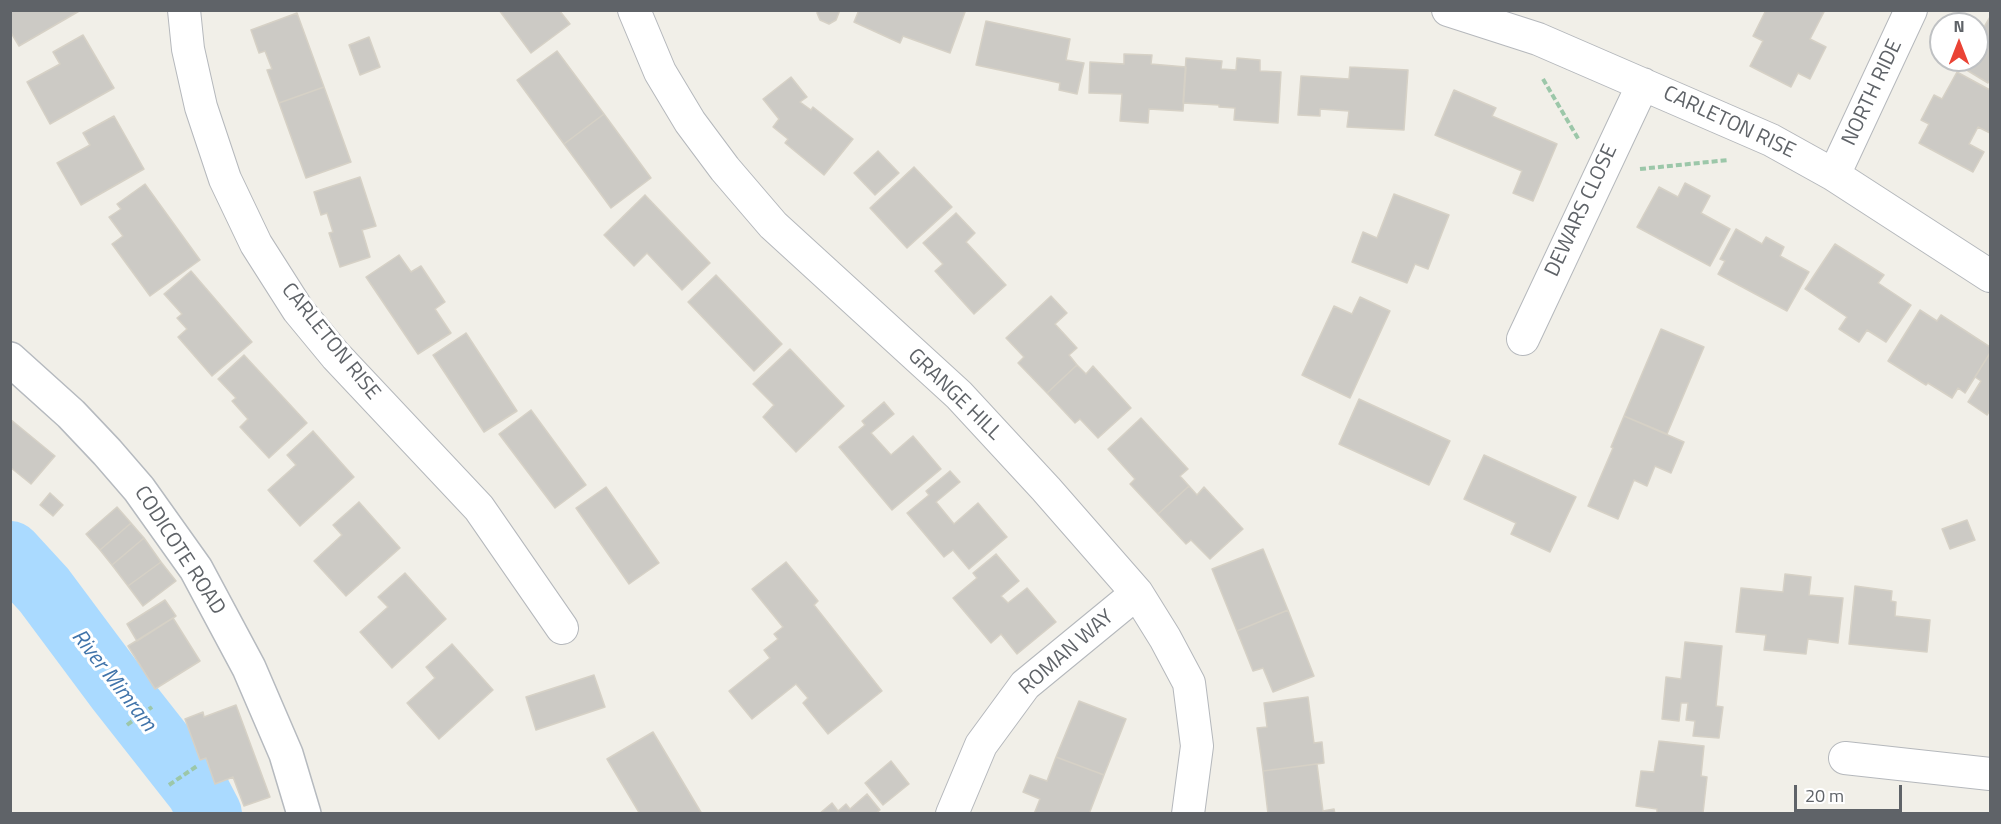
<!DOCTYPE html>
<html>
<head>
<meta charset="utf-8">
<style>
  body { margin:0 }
  #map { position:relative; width:2001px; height:824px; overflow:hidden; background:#f1efe8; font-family:"Titillium Web",sans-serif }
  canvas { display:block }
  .frame { position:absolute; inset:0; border:12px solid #5f6368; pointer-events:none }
  .north { position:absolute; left:1929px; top:12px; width:60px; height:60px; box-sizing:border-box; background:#fff; border:2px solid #bfc1c3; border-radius:50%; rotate:0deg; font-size:16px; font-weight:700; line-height:24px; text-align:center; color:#5f6368 }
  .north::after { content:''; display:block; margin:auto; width:21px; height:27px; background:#ea4335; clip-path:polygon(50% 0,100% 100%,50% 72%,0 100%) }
  .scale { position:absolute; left:1794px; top:785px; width:108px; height:27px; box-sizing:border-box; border:3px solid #5f6368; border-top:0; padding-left:8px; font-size:18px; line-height:21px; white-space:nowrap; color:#5f6368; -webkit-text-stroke:4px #fff; paint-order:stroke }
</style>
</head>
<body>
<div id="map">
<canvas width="2001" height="824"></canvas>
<div class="frame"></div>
<div class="north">N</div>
<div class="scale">20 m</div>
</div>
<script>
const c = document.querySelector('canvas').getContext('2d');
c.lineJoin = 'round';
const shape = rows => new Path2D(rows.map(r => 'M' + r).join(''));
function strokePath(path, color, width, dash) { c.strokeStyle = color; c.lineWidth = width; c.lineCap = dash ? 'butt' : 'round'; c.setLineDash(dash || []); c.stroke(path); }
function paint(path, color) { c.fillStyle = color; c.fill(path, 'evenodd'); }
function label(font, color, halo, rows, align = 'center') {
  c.font = font + ' "Titillium Web",sans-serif'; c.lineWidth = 6; c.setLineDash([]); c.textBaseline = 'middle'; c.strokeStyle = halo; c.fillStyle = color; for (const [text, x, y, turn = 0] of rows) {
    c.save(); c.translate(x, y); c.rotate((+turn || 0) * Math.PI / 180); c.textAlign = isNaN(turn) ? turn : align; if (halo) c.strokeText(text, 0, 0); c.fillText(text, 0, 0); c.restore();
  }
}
const river = shape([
  [10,553,44,590,117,688,198,791,210,814]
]);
const building = shape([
  [10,10,81,10,19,46,10,31,10,10],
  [499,10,559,10,570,24,531,53,499,10],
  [818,10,840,10,836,20,829,24,820,20,817,13,818,10],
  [859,10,962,10,965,12,950,53,903,36,900,43,854,22,859,10],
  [1766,10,1825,10,1810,39,1826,47,1810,79,1798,73,1791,87,1750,66,1763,41,1753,36,1766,10],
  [297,13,324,87,279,103,267,70,272,69,265,51,259,53,251,30,297,13],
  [1990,17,1990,79,1988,83,1960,66,1964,60,1977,60,1977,39,1990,17],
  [986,21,1070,39,1066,60,1084,63,1077,94,1059,90,1060,83,976,65,986,21],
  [83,35,114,88,50,124,27,82,60,64,53,52,83,35],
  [369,37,380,67,360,75,349,45,369,37],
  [557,51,604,114,564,144,517,80,557,51],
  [1124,54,1152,55,1151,64,1186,67,1183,111,1149,109,1148,123,1120,121,1122,94,1089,93,1090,62,1124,64,1124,54],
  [1186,58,1222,61,1221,69,1236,70,1237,58,1260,60,1260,71,1281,72,1278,123,1234,120,1235,108,1219,107,1219,105,1183,103,1186,58],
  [1350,67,1408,70,1404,130,1347,127,1349,111,1320,109,1320,116,1298,115,1301,76,1349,79,1350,67],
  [1957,72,1990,90,1990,133,1978,127,1969,144,1984,152,1973,172,1919,143,1929,124,1921,120,1934,95,1942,99,1957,72],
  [791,77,807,97,800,102,811,110,813,107,853,139,824,175,785,143,788,139,773,127,779,119,763,99,791,77],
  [324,87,351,162,306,178,279,103,324,87],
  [1454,90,1496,108,1492,116,1557,144,1533,201,1513,193,1522,171,1435,135,1454,90],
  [604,114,651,178,611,208,564,144,604,114],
  [114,116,144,169,81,205,57,163,90,145,83,133,114,116],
  [878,151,899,173,875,195,854,173,878,151],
  [914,167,952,207,907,248,870,208,914,167],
  [360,177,376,226,362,230,370,257,340,267,329,233,333,232,327,213,321,215,314,192,360,177],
  [1685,183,1710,196,1701,213,1730,229,1710,266,1637,227,1659,187,1678,197,1685,183],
  [145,184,200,260,150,296,112,244,123,236,109,217,121,209,117,204,145,184],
  [1394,194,1449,215,1428,269,1415,264,1407,283,1352,262,1363,232,1377,238,1394,194],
  [645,195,710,263,682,290,647,253,634,266,604,235,645,195],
  [956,213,975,233,966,242,1006,285,974,314,935,271,943,264,923,243,956,213],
  [1736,229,1762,244,1766,237,1784,247,1780,256,1809,272,1787,311,1718,274,1725,261,1720,259,1736,229],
  [1835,244,1884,275,1878,283,1911,305,1886,342,1867,330,1859,342,1839,329,1847,317,1805,289,1835,244],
  [399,255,411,272,421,266,445,302,435,309,451,333,418,354,366,277,399,255],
  [191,271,252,342,212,376,178,337,187,329,177,318,182,314,164,294,191,271],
  [716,275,782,344,754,371,688,302,716,275],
  [1051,296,1067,313,1055,324,1077,348,1069,355,1077,365,1047,393,1018,363,1024,357,1006,338,1051,296],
  [1360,297,1390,311,1350,398,1302,375,1334,306,1352,314,1360,297],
  [1920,310,1937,321,1941,315,1990,347,1990,353,1965,393,1958,388,1952,398,1928,383,1926,385,1888,361,1920,310],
  [1661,329,1704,347,1667,434,1624,416,1661,329],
  [466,333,517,411,484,432,433,355,466,333],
  [790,349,844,406,796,452,763,417,774,405,753,384,790,349],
  [1990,353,1990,410,1987,415,1968,402,1981,381,1975,377,1990,353],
  [244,355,307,423,269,458,240,427,248,419,232,401,236,398,218,379,244,355],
  [1077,365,1086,374,1093,366,1131,408,1098,438,1080,419,1075,423,1047,393,1077,365],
  [1359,399,1450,441,1429,485,1339,444,1359,399],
  [884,402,894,414,871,433,891,455,913,436,941,469,892,510,839,447,865,425,862,421,884,402],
  [531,410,586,485,555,508,499,434,531,410],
  [1624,416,1684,442,1671,473,1655,466,1647,486,1634,480,1618,519,1588,506,1613,448,1611,447,1624,416],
  [1141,418,1188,469,1180,476,1189,486,1158,514,1130,484,1135,479,1108,449,1141,418],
  [10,419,55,456,31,484,10,467,10,419],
  [313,431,354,477,300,526,268,490,296,465,287,455,313,431],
  [1484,455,1576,497,1550,552,1511,534,1516,523,1464,499,1484,455],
  [950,471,960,482,936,502,954,524,978,503,1007,537,969,569,953,550,944,557,907,513,929,495,926,491,950,471],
  [1189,486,1197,495,1204,487,1243,529,1210,559,1191,540,1186,544,1158,514,1189,486],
  [606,487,659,563,629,584,576,508,606,487],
  [50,493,63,505,53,516,40,505,50,493],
  [359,502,400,548,346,596,314,561,342,535,333,525,359,502],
  [117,507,131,523,100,550,86,534,117,507],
  [1967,520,1975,540,1950,549,1942,529,1967,520],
  [131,523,144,538,112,565,100,550,131,523],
  [144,538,161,562,128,586,112,565,144,538],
  [1263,549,1288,610,1237,631,1212,569,1263,549],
  [996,554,1019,581,1001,596,1008,603,1027,588,1056,622,1017,654,1001,634,991,643,953,598,977,578,973,573,996,554],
  [161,562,176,581,143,606,128,586,161,562],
  [786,562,818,601,814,605,882,691,828,734,803,703,808,698,796,684,752,719,729,691,770,658,764,650,778,639,774,634,783,627,752,589,786,562],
  [405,573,446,619,392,668,360,632,388,607,378,597,405,573],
  [1785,574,1811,577,1809,595,1843,598,1838,643,1808,639,1806,654,1764,650,1766,635,1736,632,1741,588,1783,592,1785,574],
  [1855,586,1892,591,1891,601,1896,602,1895,616,1930,620,1927,652,1849,644,1855,586],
  [165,600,176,616,137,641,127,624,165,600],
  [1288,610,1314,676,1273,692,1263,668,1253,671,1237,631,1288,610],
  [173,618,200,661,155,689,128,646,173,618],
  [1685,642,1722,646,1716,706,1723,707,1719,738,1693,736,1695,721,1686,720,1688,703,1681,703,1679,721,1662,719,1666,677,1681,679,1685,642],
  [452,644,493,690,439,739,407,703,435,678,426,667,452,644],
  [594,675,605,707,536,730,526,697,594,675],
  [1308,697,1314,743,1322,742,1324,763,1263,771,1257,728,1267,727,1264,703,1308,697],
  [1079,701,1126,719,1104,775,1056,757,1079,701],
  [236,705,270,797,244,806,233,777,215,784,206,758,200,760,185,719,203,712,204,717,236,705],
  [653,732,702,814,640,814,607,759,653,732],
  [1659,741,1704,746,1701,776,1707,777,1703,813,1657,814,1657,809,1636,806,1641,771,1654,772,1659,741],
  [1056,757,1104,775,1089,814,1034,814,1040,799,1023,792,1030,775,1047,781,1056,757],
  [891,761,909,784,883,805,865,783,891,761],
  [1317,764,1323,811,1334,809,1335,814,1268,814,1263,771,1317,764],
  [867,794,880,810,875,814,819,814,832,803,838,811,846,804,850,809,867,794]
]);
const path = shape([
  [1543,79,1579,140],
  [1640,169,1728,160],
  [127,725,152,707],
  [169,785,197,766]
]);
const minor = shape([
  [184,10,188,49,201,107,225,179,256,244,298,310,336,356,479,508,562,628],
  [634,10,660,72,690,122,725,169,773,225,959,395,1046,489,1137,593,1165,638,1189,683,1197,746,1188,814],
  [1448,10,1538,39,1771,140,1834,175,1990,276],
  [1834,175,1911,10],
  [1523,339,1643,84],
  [1845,758,1990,774],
  [952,814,981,745,1025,685,1137,593]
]);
const secondary = shape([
  [10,359,71,414,107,452,139,489,196,569,249,668,286,754,304,814]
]);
const streetNames = [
  ["NORTH RIDE",1873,93,-65],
  ["CARLETON RISE",1729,123,25],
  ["DEWARS CLOSE",1582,211,-65],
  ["CARLETON RISE",330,342,51],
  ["GRANGE HILL",954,395,44],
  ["CODICOTE ROAD",179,551,57],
  ["ROMAN WAY",1067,653,-41]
];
const waterNames = [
  ["River Mimram",113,681,52]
];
strokePath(river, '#aadaff', 64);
paint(building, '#cccac5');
strokePath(building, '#d6d1c6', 1.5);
strokePath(minor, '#b5b8bc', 34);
strokePath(secondary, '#b6babf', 36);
strokePath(path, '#9cc7a9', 4, [6, 3]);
strokePath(minor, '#fff', 32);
strokePath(secondary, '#fff', 33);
label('21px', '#5f6368', '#fff', streetNames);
label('italic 22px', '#4174aa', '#fff', waterNames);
</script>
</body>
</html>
